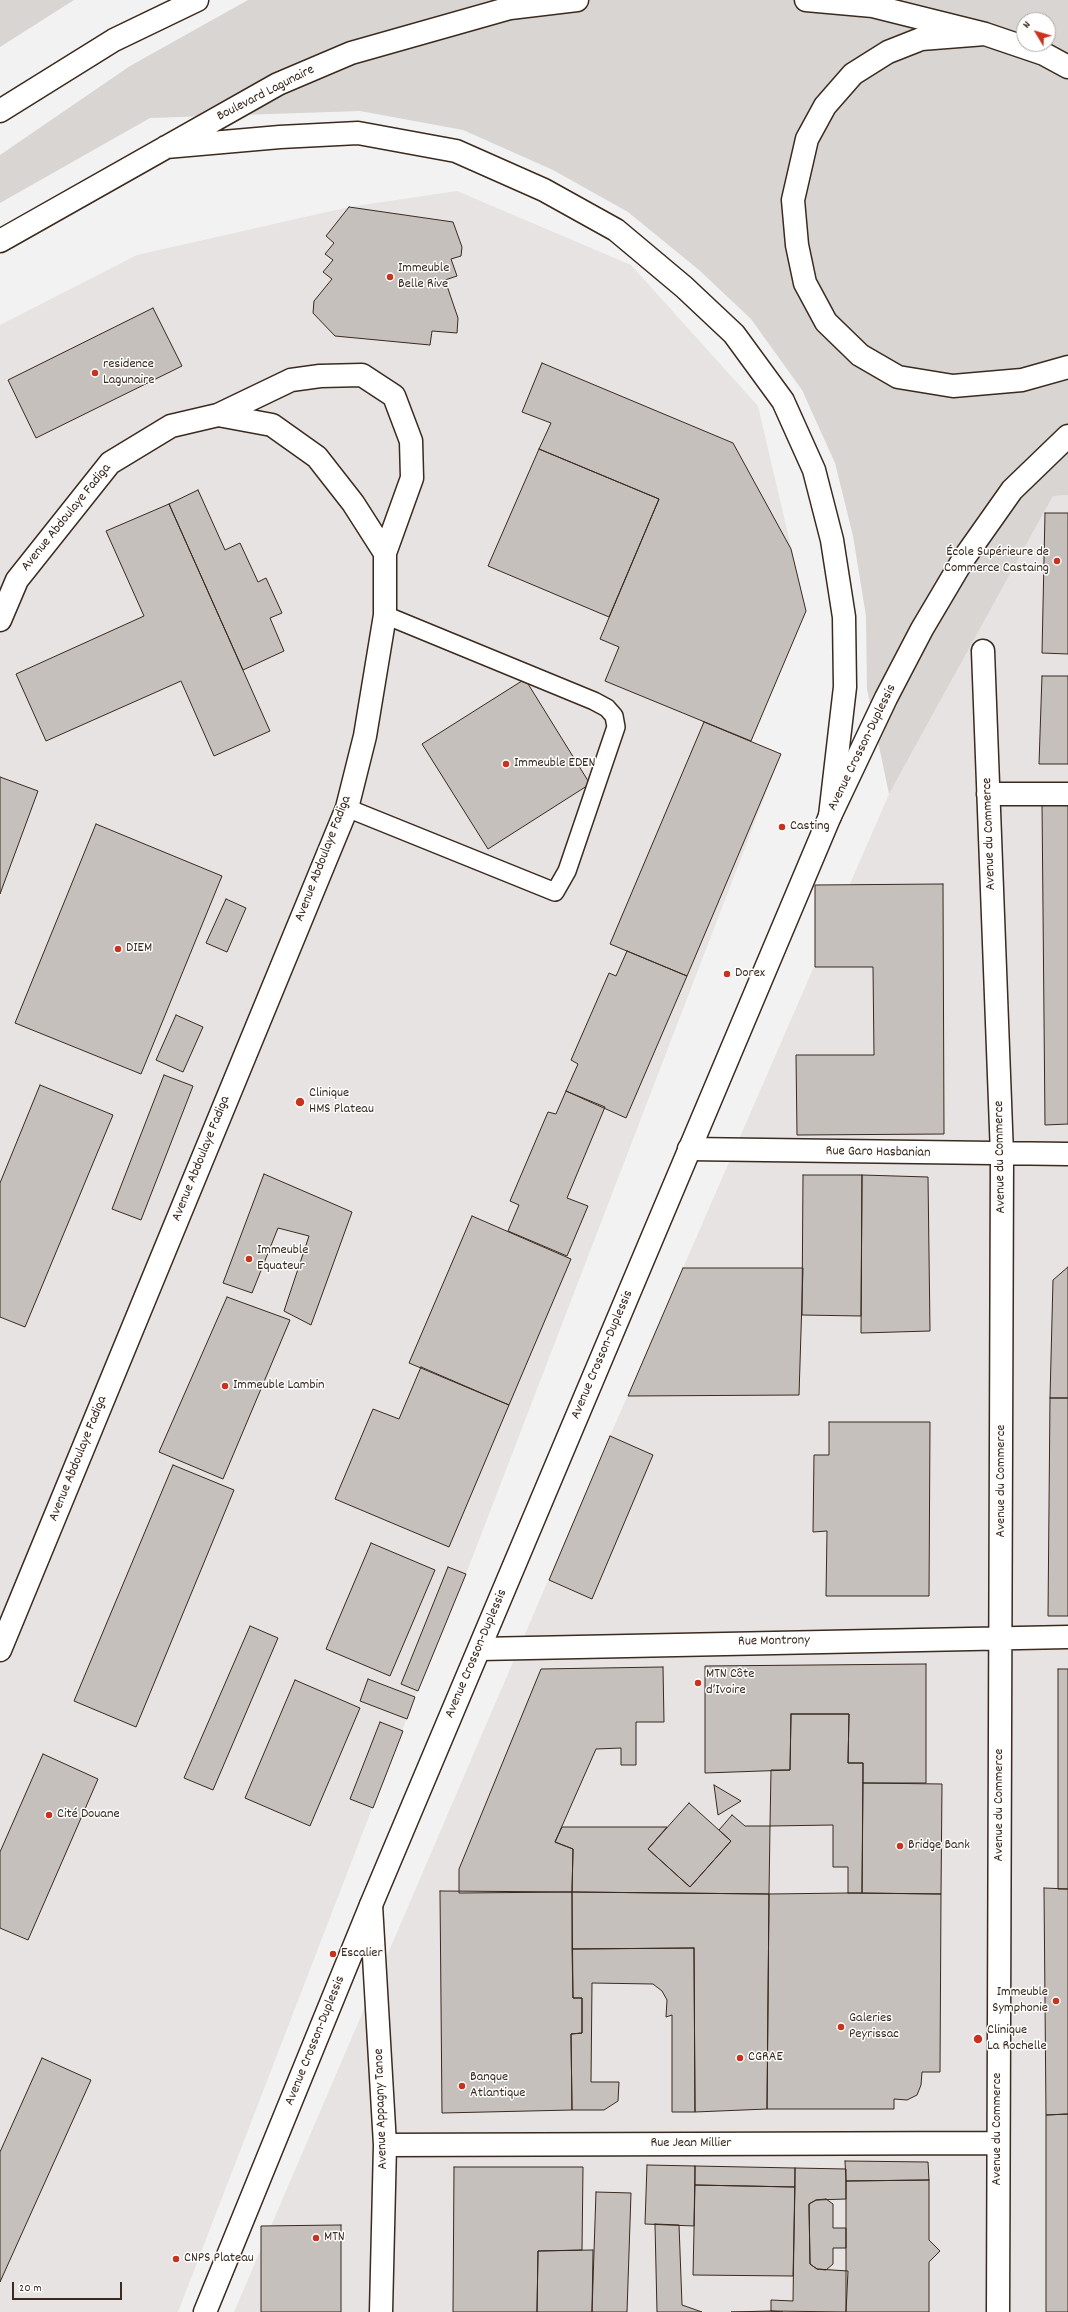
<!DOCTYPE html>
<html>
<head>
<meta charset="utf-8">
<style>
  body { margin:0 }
  #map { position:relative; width:1068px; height:2312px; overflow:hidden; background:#f3f2f2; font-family:Dekko,sans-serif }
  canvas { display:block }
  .north { position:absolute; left:1016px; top:12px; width:40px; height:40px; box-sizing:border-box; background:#fff; border:1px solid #b1aaa5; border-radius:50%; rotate:308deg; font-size:11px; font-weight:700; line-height:16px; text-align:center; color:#3b2a1e }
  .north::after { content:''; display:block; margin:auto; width:14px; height:18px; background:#c8321e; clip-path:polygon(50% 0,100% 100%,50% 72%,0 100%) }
  .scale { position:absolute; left:12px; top:2282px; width:110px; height:18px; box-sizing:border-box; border:2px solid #3b2a1e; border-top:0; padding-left:5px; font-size:12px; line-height:14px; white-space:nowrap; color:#3b2a1e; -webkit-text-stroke:3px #fff; paint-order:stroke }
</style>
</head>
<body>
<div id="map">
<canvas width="1068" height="2312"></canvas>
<div class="north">N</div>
<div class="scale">20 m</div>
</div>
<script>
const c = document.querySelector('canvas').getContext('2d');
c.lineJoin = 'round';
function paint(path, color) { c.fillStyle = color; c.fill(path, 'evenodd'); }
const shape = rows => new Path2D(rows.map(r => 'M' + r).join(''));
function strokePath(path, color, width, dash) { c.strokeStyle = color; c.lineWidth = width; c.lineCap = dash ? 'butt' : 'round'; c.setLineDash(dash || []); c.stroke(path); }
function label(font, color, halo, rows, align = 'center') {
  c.font = font + ' Dekko,sans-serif'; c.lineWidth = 3; c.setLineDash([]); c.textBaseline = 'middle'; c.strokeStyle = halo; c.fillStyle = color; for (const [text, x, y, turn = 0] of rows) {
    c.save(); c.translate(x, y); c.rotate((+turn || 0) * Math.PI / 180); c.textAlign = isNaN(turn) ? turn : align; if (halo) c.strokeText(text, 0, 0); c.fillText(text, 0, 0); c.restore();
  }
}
const built = shape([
  [457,191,631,265,758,406,806,611,751,741,781,754,466,1574,415,1697,178,2312,0,2312,0,325,137,255,349,207],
  [1068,495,1068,2312,234,2312,610,1436,889,794,1053,496]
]);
const green = shape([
  [0,0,74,0,0,47],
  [248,0,1068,0,1068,495,1053,496,889,794,867,689,866,616,853,536,835,463,802,390,751,319,699,270,628,212,553,170,463,130,360,111,150,118,0,203,0,155,130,66],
  [1024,20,1048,20,1048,44,1024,44]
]);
const building = shape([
  [349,207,453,222,462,247,461,256,451,259,457,276,445,280,458,318,457,333,432,331,430,345,335,336,313,313,314,301,332,279,323,272,333,260,325,254,334,243,326,236,349,207],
  [153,308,182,366,36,438,8,380,153,308],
  [542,363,733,443,791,549,806,611,751,741,605,681,619,647,600,639,659,499,539,449,551,423,522,412,542,363],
  [539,449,659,499,609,617,488,566,539,449],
  [198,490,225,550,240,543,258,582,266,578,282,613,270,618,284,651,243,670,169,504,198,490],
  [169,504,270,731,214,756,181,681,46,741,16,674,144,616,106,531,169,504],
  [1045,513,1068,513,1068,654,1042,653,1045,513],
  [1042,676,1068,676,1068,764,1039,764,1042,676],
  [525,679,590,784,488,849,422,744,525,679],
  [704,722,781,754,687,976,610,944,704,722],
  [0,777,38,791,0,894,0,777],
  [1042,801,1068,801,1068,1124,1045,1125,1042,801],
  [96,824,222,876,141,1074,15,1023,96,824],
  [943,884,944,1134,797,1135,796,1055,874,1055,873,967,815,967,815,885,943,884],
  [226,899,246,908,227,952,206,943,226,899],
  [627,951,687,976,626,1118,566,1091,578,1064,571,1060,609,973,616,976,627,951],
  [176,1015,203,1027,183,1072,156,1060,176,1015],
  [164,1075,193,1086,141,1220,112,1209,164,1075],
  [40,1085,113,1115,25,1327,0,1317,0,1183,40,1085],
  [566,1091,605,1107,567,1198,588,1206,567,1256,508,1231,519,1205,510,1201,548,1112,556,1114,566,1091],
  [264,1174,352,1212,311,1325,284,1311,309,1236,278,1228,252,1293,223,1283,264,1174],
  [803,1175,862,1175,861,1316,802,1315,803,1175],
  [862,1175,928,1177,930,1331,861,1333,862,1175],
  [472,1216,571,1259,509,1405,409,1363,472,1216],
  [1068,1267,1068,1398,1050,1398,1053,1280,1068,1267],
  [683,1268,803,1268,799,1395,628,1396,683,1268],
  [227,1297,290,1320,223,1479,159,1452,227,1297],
  [421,1367,509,1405,449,1547,335,1499,373,1409,399,1419,421,1367],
  [1050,1398,1068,1398,1068,1616,1048,1616,1050,1398],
  [829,1422,930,1422,929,1596,826,1596,827,1531,813,1532,814,1455,829,1455,829,1422],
  [610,1436,653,1455,592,1599,549,1580,610,1436],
  [173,1465,234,1490,136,1727,74,1701,173,1465],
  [371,1543,435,1570,390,1676,326,1649,371,1543],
  [448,1567,466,1574,418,1691,401,1684,448,1567],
  [250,1626,278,1638,213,1790,184,1778,250,1626],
  [926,1664,926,1783,863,1783,863,1763,848,1763,849,1714,791,1714,790,1770,705,1773,705,1666,926,1664],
  [663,1667,664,1722,636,1722,636,1765,621,1765,621,1748,596,1749,555,1842,573,1849,572,1892,459,1893,459,1869,541,1669,663,1667],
  [1058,1669,1068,1669,1068,1889,1058,1889,1058,1669],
  [368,1679,415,1697,407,1719,360,1701,368,1679],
  [295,1680,360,1708,310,1826,245,1798,295,1680],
  [791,1714,849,1714,848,1763,863,1763,862,1893,848,1893,848,1867,833,1867,833,1825,770,1826,771,1770,790,1770,791,1714],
  [380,1722,403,1731,373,1808,350,1799,380,1722],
  [43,1754,98,1779,28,1940,0,1928,0,1852,43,1754],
  [863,1783,942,1784,941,1894,862,1893,863,1783],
  [714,1785,741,1801,718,1815,714,1785],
  [689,1803,731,1841,690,1887,648,1849,689,1803],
  [732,1815,745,1826,770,1826,769,1894,572,1892,573,1849,555,1842,562,1827,667,1827,648,1849,690,1887,731,1841,719,1830,732,1815],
  [1044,1888,1068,1889,1068,2114,1046,2115,1044,1888],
  [440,1891,572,1892,573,1998,582,1998,582,2033,571,2034,572,2110,442,2113,440,1891],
  [572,1892,769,1894,767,2109,695,2112,694,1948,572,1949,572,1892],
  [848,1893,941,1894,940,2072,922,2072,921,2085,917,2095,907,2100,894,2099,894,2109,767,2109,769,1894,848,1893],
  [694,1948,695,2112,672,2112,672,2015,666,2017,667,2000,662,1991,653,1984,592,1983,591,2082,619,2082,618,2101,604,2110,572,2110,571,2034,582,2033,582,1998,573,1998,572,1949,694,1948],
  [42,2058,91,2080,0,2282,0,2152,42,2058],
  [1068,2114,1068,2312,1046,2312,1046,2115,1068,2114],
  [845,2161,928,2162,929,2180,846,2181,845,2161],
  [647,2165,695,2166,694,2226,645,2224,647,2165],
  [695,2166,795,2168,795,2187,695,2185,695,2166],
  [454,2167,583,2167,582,2250,538,2251,537,2312,453,2312,454,2167],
  [795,2168,846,2169,846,2199,816,2200,809,2204,810,2264,817,2269,848,2271,846,2312,771,2311,771,2300,793,2301,795,2168],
  [929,2180,929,2240,940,2251,929,2262,929,2312,846,2312,846,2181,929,2180],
  [695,2185,795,2187,793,2276,693,2275,695,2185],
  [596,2192,631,2193,627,2312,592,2312,596,2192],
  [826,2199,833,2204,833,2228,846,2228,846,2248,833,2248,833,2264,826,2270,817,2269,810,2264,809,2204,816,2200,826,2199],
  [655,2224,679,2225,682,2305,702,2312,657,2312,655,2224],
  [341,2225,341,2312,261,2312,261,2226,341,2225],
  [593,2250,592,2312,537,2312,538,2251,593,2250],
  [771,2311,783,2312,731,2312,771,2311]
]);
const lane = shape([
  [347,808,555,892,567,871,616,727,614,716,607,708,594,701,385,615]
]);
const street = shape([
  [218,415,291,380,320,376,362,375,394,396,411,441,412,478,385,553],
  [0,620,17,580,110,463,171,426,218,415,272,425,317,457,353,503,385,553,385,615,365,736,347,808,0,1650],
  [983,651,1002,1155,998,2312],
  [988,794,1068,794],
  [689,1149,1068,1154],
  [480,1649,1068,1637],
  [371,1905,385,2145,381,2312],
  [385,2145,998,2143]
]);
const secondary = shape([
  [205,2312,371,1905,830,816,886,698,922,629,964,558,1012,490,1068,436]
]);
const highway = shape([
  [806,0,873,6,985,34,1044,54,1068,67],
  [985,34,921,39,888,52,853,74,825,106,807,139,793,200,797,245,805,283,826,322,860,355,898,377,953,386,1022,380,1068,367],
  [0,111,114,40,197,0],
  [166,147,280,137,358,133,456,151,544,190,616,230,684,287,734,334,783,401,814,470,832,540,844,617,845,687,830,816],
  [0,241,278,84,351,53,510,8,577,0]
]);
const markers = [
  [390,277,4,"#c8321e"],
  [95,373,4,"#c8321e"],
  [1057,561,4,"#c8321e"],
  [506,764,4,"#c8321e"],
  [782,827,4,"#c8321e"],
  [118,949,4,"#c8321e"],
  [727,974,4,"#c8321e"],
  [300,1102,5,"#c8321e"],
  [249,1259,4,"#c8321e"],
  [225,1386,4,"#c8321e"],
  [698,1683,4,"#c8321e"],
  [49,1815,4,"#c8321e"],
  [900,1846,4,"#c8321e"],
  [333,1954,4,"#c8321e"],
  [1056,2001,4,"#c8321e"],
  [841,2027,4,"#c8321e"],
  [978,2039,5,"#c8321e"],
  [740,2058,4,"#c8321e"],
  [462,2086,4,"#c8321e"],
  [316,2238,4,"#c8321e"],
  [176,2259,4,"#c8321e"]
];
const streetNames = [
  ["Boulevard Lagunaire",266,94,-27],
  ["Avenue Abdoulaye Fadiga",67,518,-51],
  ["Avenue Crosson-Duplessis",863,748,-64],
  ["Avenue du Commerce",990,834,-92],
  ["Avenue Abdoulaye Fadiga",324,859,-69],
  ["Rue Garo Hasbanian",878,1153,1],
  ["Avenue du Commerce",1001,1157,-91],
  ["Avenue Abdoulaye Fadiga",202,1159,-68],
  ["Avenue Crosson-Duplessis",603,1355,-67],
  ["Avenue Abdoulaye Fadiga",79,1459,-68],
  ["Avenue du Commerce",1002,1481,-90],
  ["Rue Montrony",774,1642,-1],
  ["Avenue Crosson-Duplessis",477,1654,-67],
  ["Avenue du Commerce",1000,1805,-90],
  ["Avenue Crosson-Duplessis",316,2041,-68],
  ["Avenue Appagny Tanoe",382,2109,-92],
  ["Avenue du Commerce",998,2129,-90],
  ["Rue Jean Millier",691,2144]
];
const poiNames = [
  ["Immeuble",398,269],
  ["Belle Rive",398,285],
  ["residence",103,365],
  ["Lagunaire",103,381],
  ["École Supérieure de",1049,553,"right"],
  ["Commerce Castaing",1049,569,"right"],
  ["Immeuble EDEN",514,764],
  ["Casting",790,827],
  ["DIEM",126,949],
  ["Dorex",735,974],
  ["Clinique",309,1094],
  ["HMS Plateau",309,1110],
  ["Immeuble",257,1251],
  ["Equateur",257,1267],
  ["Immeuble Lambin",233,1386],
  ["MTN Côte",706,1675],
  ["d’Ivoire",706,1691],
  ["Cité Douane",57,1815],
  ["Bridge Bank",908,1846],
  ["Escalier",341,1954],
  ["Immeuble",1048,1993,"right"],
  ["Symphonie",1048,2009,"right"],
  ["Galeries",849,2019],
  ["Peyrissac",849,2035],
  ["Clinique",987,2031],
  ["La Rochelle",987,2047],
  ["CGRAE",748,2058],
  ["Banque",470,2078],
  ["Atlantique",470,2094],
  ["MTN",324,2238],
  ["CNPS Plateau",184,2259]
];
paint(built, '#e6e3e2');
paint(green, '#d8d5d2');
paint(building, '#c6c0bd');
strokePath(building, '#3b2a1e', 1);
strokePath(lane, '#3b2a1e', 20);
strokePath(street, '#3b2a1e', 25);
strokePath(secondary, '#3b2a1e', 25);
strokePath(highway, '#3b2a1e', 25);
strokePath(lane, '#fff', 17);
strokePath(street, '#fff', 22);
strokePath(secondary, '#fff', 22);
strokePath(highway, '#fff', 22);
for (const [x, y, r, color] of markers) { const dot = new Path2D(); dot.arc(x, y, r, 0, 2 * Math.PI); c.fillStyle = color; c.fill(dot); strokePath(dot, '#fff', 1.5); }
label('14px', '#3b2a1e', '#fff', streetNames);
label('14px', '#3b2a1e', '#fff', poiNames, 'left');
</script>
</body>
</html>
